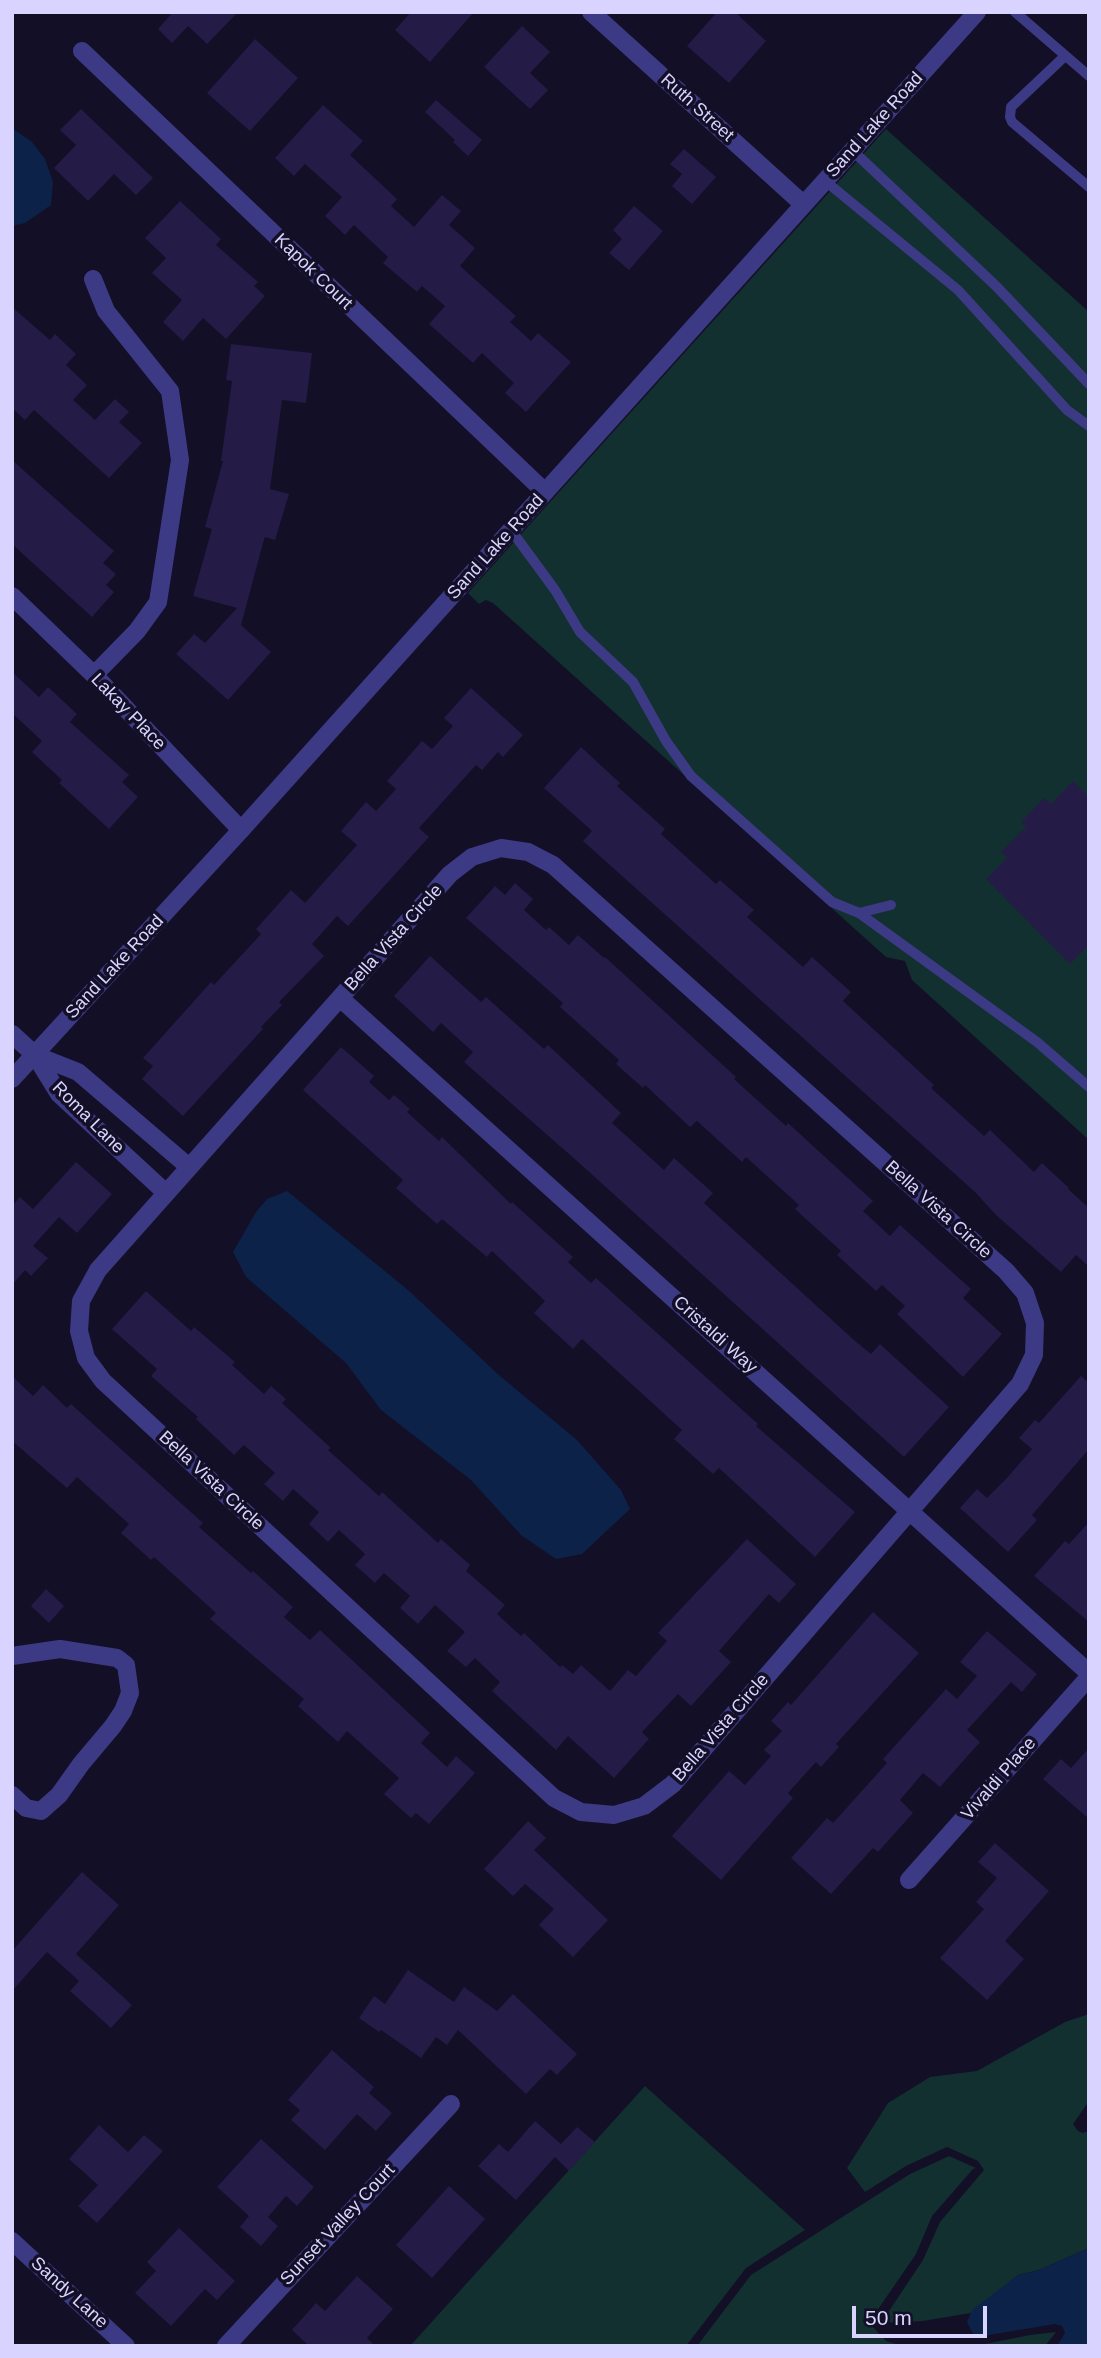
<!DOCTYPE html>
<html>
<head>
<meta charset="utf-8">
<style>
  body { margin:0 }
  #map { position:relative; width:1101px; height:2358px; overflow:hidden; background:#130f26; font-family:Helvetica,sans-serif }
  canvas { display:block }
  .frame { position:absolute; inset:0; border:14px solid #d9d4ff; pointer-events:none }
  .scale { position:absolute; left:852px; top:2306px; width:135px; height:32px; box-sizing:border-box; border:4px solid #d9d4ff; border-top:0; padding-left:9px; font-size:21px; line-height:24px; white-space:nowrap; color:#d9d4ff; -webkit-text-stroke:5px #130f26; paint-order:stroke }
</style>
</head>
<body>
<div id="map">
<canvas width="1101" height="2358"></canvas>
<div class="frame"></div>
<div class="scale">50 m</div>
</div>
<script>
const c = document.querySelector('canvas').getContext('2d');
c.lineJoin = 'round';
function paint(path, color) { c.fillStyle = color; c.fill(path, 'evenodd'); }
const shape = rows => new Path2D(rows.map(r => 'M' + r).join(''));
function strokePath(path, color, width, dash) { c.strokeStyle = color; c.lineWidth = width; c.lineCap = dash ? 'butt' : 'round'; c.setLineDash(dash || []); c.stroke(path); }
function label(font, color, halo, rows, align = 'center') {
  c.font = font + ' Helvetica,sans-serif'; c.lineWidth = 7; c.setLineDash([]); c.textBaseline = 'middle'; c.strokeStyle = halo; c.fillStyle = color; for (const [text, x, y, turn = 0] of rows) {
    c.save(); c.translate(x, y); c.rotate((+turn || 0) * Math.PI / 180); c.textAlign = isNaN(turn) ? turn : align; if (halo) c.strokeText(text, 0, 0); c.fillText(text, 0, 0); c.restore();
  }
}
const green = shape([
  [886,129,1089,312,1089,1140,912,980,905,961,886,957,493,603,486,600,479,604,468,593],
  [1089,2014,1089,2101,1073,2124,1078,2131,1083,2133,1089,2131,1089,2248,1039,2270,1018,2275,971,2313,923,2321,881,2323,923,2260,940,2222,984,2170,978,2161,947,2147,906,2166,865,2192,847,2168,888,2103,930,2077,977,2071,1065,2022],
  [645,2086,805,2230,746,2268,686,2346,410,2346],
  [949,2156,976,2168,973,2169,932,2216,916,2254,872,2318,872,2326,886,2341,903,2346,697,2346,751,2275,910,2174],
  [1056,2332,1045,2346,975,2346,1030,2335]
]);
const water = shape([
  [12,128,32,142,45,159,53,182,51,205,25,223,12,226],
  [287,1191,408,1290,500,1376,577,1440,621,1490,630,1509,582,1554,556,1559,521,1535,471,1480,381,1410,346,1363,246,1277,233,1252,256,1212,267,1199],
  [1089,2248,1089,2346,1057,2346,1065,2333,1062,2326,1055,2324,977,2337,972,2332,967,2322,972,2310,1018,2275,1039,2270]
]);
const building = shape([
  [173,12,238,12,207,44,188,26,172,43,158,29],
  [411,12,474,12,430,62,395,30],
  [717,12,735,12,766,41,729,83,687,46],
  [522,26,550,52,530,73,548,90,530,109,484,67],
  [255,39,298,78,250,131,207,93],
  [436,100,482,140,468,156,453,142,455,140,425,112],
  [323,105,363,141,350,155,397,199,391,206,414,227,442,195,461,211,449,225,475,248,460,266,516,316,510,322,531,341,538,333,571,362,526,412,505,393,514,383,482,353,473,363,429,324,445,306,422,286,417,292,383,263,388,257,354,225,345,235,325,216,342,197,305,164,294,176,275,158],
  [81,109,153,178,136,195,114,174,88,201,54,168,76,145,60,130],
  [684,149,716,177,692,204,672,186,682,174,670,164],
  [180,201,221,239,216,245,258,282,254,286,265,296,226,339,203,318,183,341,163,322,182,300,152,273,166,258,145,238],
  [634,206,663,231,629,270,609,253,622,239,613,230],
  [12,307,50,340,55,334,76,354,66,365,87,385,73,400,95,420,115,399,129,412,119,422,142,443,109,478,34,410,25,420,12,408],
  [231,344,312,353,306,403,282,400,270,489,289,494,275,540,265,537,263,543,241,625,271,652,228,700,176,654,194,634,205,643,237,608,193,596,212,529,205,527,223,461,221,461,232,381,226,380],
  [12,460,114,551,103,563,116,574,106,585,114,592,92,617,12,544],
  [12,672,39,697,48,687,77,714,70,722,129,775,122,782,138,797,109,829,59,783,62,780,32,752,42,741,12,713],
  [471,688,523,735,503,757,498,752,482,770,476,765,419,828,429,837,348,926,337,916,312,944,324,956,279,1002,282,1005,261,1027,263,1029,183,1116,142,1079,153,1066,143,1058,211,982,214,985,261,934,256,929,291,890,305,903,357,845,341,831,366,802,376,811,396,789,387,781,422,741,432,749,453,726,444,718],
  [581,747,620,783,617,786,665,829,661,834,716,884,720,880,754,910,747,917,803,967,812,957,851,992,843,1001,934,1085,931,1088,984,1136,990,1130,1034,1172,1042,1163,1069,1188,1068,1189,1089,1208,1089,1267,1076,1255,1061,1272,996,1215,975,1192,583,841,592,831,544,788],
  [1073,781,1089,797,1089,945,1070,964,986,879,1007,858,1001,852,1026,827,1021,822,1044,798,1051,804],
  [515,883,533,899,524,910,546,930,549,927,569,945,578,935,604,958,605,957,736,1077,734,1079,786,1126,788,1123,873,1201,863,1211,890,1236,900,1225,971,1289,963,1298,1002,1334,963,1377,897,1314,905,1306,882,1285,876,1291,837,1255,841,1251,795,1209,799,1205,746,1157,742,1162,697,1121,690,1127,645,1085,643,1088,616,1064,619,1060,560,1007,563,1003,466,918,495,886,505,895],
  [430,956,481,1002,486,997,544,1049,548,1045,621,1113,612,1123,664,1170,674,1158,713,1193,704,1203,854,1340,871,1354,880,1344,949,1407,904,1457,577,1161,464,1062,473,1052,441,1023,433,1032,394,996],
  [341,1047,374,1076,369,1082,389,1100,394,1095,410,1109,407,1112,439,1141,442,1137,511,1204,512,1202,573,1257,568,1262,591,1283,596,1278,758,1424,756,1426,855,1512,815,1557,719,1468,713,1474,674,1439,682,1430,582,1339,573,1349,534,1313,545,1301,492,1251,487,1257,442,1219,437,1224,396,1188,403,1180,303,1090],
  [76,1162,112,1194,77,1233,59,1217,33,1246,48,1258,31,1276,25,1270,12,1285,12,1206,20,1197,33,1209],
  [146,1291,191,1331,194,1327,235,1362,232,1365,264,1394,271,1386,286,1399,282,1403,331,1448,328,1450,379,1496,382,1492,438,1543,441,1539,470,1565,466,1571,505,1605,497,1614,521,1636,524,1633,560,1667,562,1665,573,1674,581,1665,610,1691,628,1670,636,1676,667,1641,658,1633,747,1539,796,1584,779,1603,769,1594,719,1651,731,1662,691,1706,678,1694,642,1732,649,1739,614,1778,568,1736,556,1750,492,1691,500,1682,475,1658,466,1667,447,1651,465,1632,435,1605,418,1624,400,1608,410,1596,384,1573,375,1583,355,1565,365,1554,339,1530,328,1542,309,1524,319,1512,293,1489,283,1501,264,1484,275,1473,244,1445,234,1455,196,1419,198,1417,151,1376,157,1369,112,1329],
  [12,1376,33,1396,43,1385,67,1408,71,1404,203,1523,199,1527,251,1573,253,1571,293,1607,284,1617,310,1640,320,1630,430,1733,421,1743,447,1767,456,1756,475,1773,429,1824,416,1813,411,1818,384,1794,399,1778,347,1731,338,1742,298,1706,304,1699,210,1619,216,1613,154,1557,151,1560,121,1533,129,1524,77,1477,67,1488,12,1441],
  [1081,1376,1089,1383,1089,1449,1032,1515,1037,1520,1008,1552,960,1508,977,1489,987,1498,1006,1479,1032,1449,1019,1438,1035,1420,1039,1423],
  [1089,1522,1089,1622,1034,1576,1065,1541,1069,1544],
  [46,1589,64,1606,49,1623,31,1606],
  [873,1612,919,1653,836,1744,839,1747,821,1767,816,1762,788,1793,793,1798,721,1880,672,1836,729,1771,745,1785,771,1756,764,1750,782,1731,771,1721,788,1702,791,1705],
  [987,1631,1037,1674,1022,1692,1011,1682,967,1730,980,1742,940,1787,923,1773,900,1800,913,1813,878,1852,873,1848,831,1894,791,1858,827,1818,833,1823,887,1763,883,1759,946,1689,957,1699,977,1676,960,1662],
  [1089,1748,1089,1819,1043,1779,1061,1759,1071,1768],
  [528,1821,546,1838,534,1850,608,1920,573,1957,539,1925,554,1909,525,1884,513,1896,484,1869],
  [995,1843,1049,1891,1005,1941,1024,1959,987,2000,940,1958,984,1909,976,1902,997,1878,978,1862],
  [82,1872,119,1905,76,1954,132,2005,111,2028,70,1991,79,1981,47,1952,12,1991,12,1951],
  [408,1970,454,2002,464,1987,497,2011,513,1994,577,2054,557,2075,550,2069,526,2094,458,2030,447,2045,436,2037,421,2058,381,2030,379,2032,359,2018,374,1996,385,2004],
  [332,2050,374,2087,369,2093,392,2113,376,2131,357,2114,325,2150,291,2120,300,2110,288,2100],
  [535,2121,561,2144,577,2127,595,2142,569,2171,555,2157,516,2200,478,2166,499,2144,508,2152],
  [99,2125,128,2152,144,2135,163,2151,97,2223,78,2206,98,2185,69,2159],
  [261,2139,314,2187,297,2206,286,2196,268,2217,278,2226,261,2246,240,2227,249,2216,217,2187],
  [449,2186,485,2219,432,2278,396,2245],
  [179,2228,235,2281,217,2300,205,2289,171,2326,135,2293,156,2271,147,2262],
  [357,2276,393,2309,367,2338,375,2346,309,2346,292,2330,316,2303,325,2311]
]);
const service = shape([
  [1015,12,1089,76],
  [1065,56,1011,107,1010,117,1012,122,1089,187],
  [852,150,996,286,1089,384],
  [824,180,958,290,1067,410,1089,426],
  [511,530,555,590,580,632,633,682,666,741,691,776,832,902,859,913,891,905],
  [859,913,1037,1042,1089,1087]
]);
const minor = shape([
  [591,12,803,204],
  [82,51,545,492],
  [93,279,106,311,170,391,180,460,158,602,137,631,94,675],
  [12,596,94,675,241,830],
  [501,848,528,852,553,865,1006,1271,1025,1293,1035,1323,1034,1355,1020,1384,673,1784,644,1806,614,1815,581,1812,554,1798,103,1381,86,1358,79,1331,81,1301,98,1270,450,874,472,857,501,848],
  [340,998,1089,1673],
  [12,1034,35,1055,59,1094,166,1193],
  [35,1055,78,1072,189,1167],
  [12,1656,60,1649,117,1658,126,1665,130,1693,123,1711,113,1726,81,1764,59,1795,41,1811,26,1808,12,1795],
  [909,1880,1089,1677],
  [12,2241,126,2346],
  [226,2346,451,2104]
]);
const tertiary = shape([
  [12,1079,241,830,977,12]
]);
const streetNames = [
  ["Ruth Street",697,108,42],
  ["Sand Lake Road",875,125,-48],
  ["Kapok Court",313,272,44],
  ["Sand Lake Road",496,547,-48],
  ["Lakay Place",128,712,46],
  ["Bella Vista Circle",394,938,-48],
  ["Sand Lake Road",115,967,-47],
  ["Roma Lane",88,1118,45],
  ["Bella Vista Circle",938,1210,42],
  ["Cristaldi Way",715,1335,42],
  ["Bella Vista Circle",211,1481,43],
  ["Bella Vista Circle",721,1728,-49],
  ["Vivaldi Place",999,1779,-49],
  ["Sunset Valley Court",338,2225,-47],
  ["Sandy Lane",69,2293,42]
];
paint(green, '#12302f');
paint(water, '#0c2248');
paint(building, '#241b47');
strokePath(service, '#3d3a85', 10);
strokePath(minor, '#3d3a85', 18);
strokePath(tertiary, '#3d3a85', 18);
label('18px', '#d9d4ff', '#130f26', streetNames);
</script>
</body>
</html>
